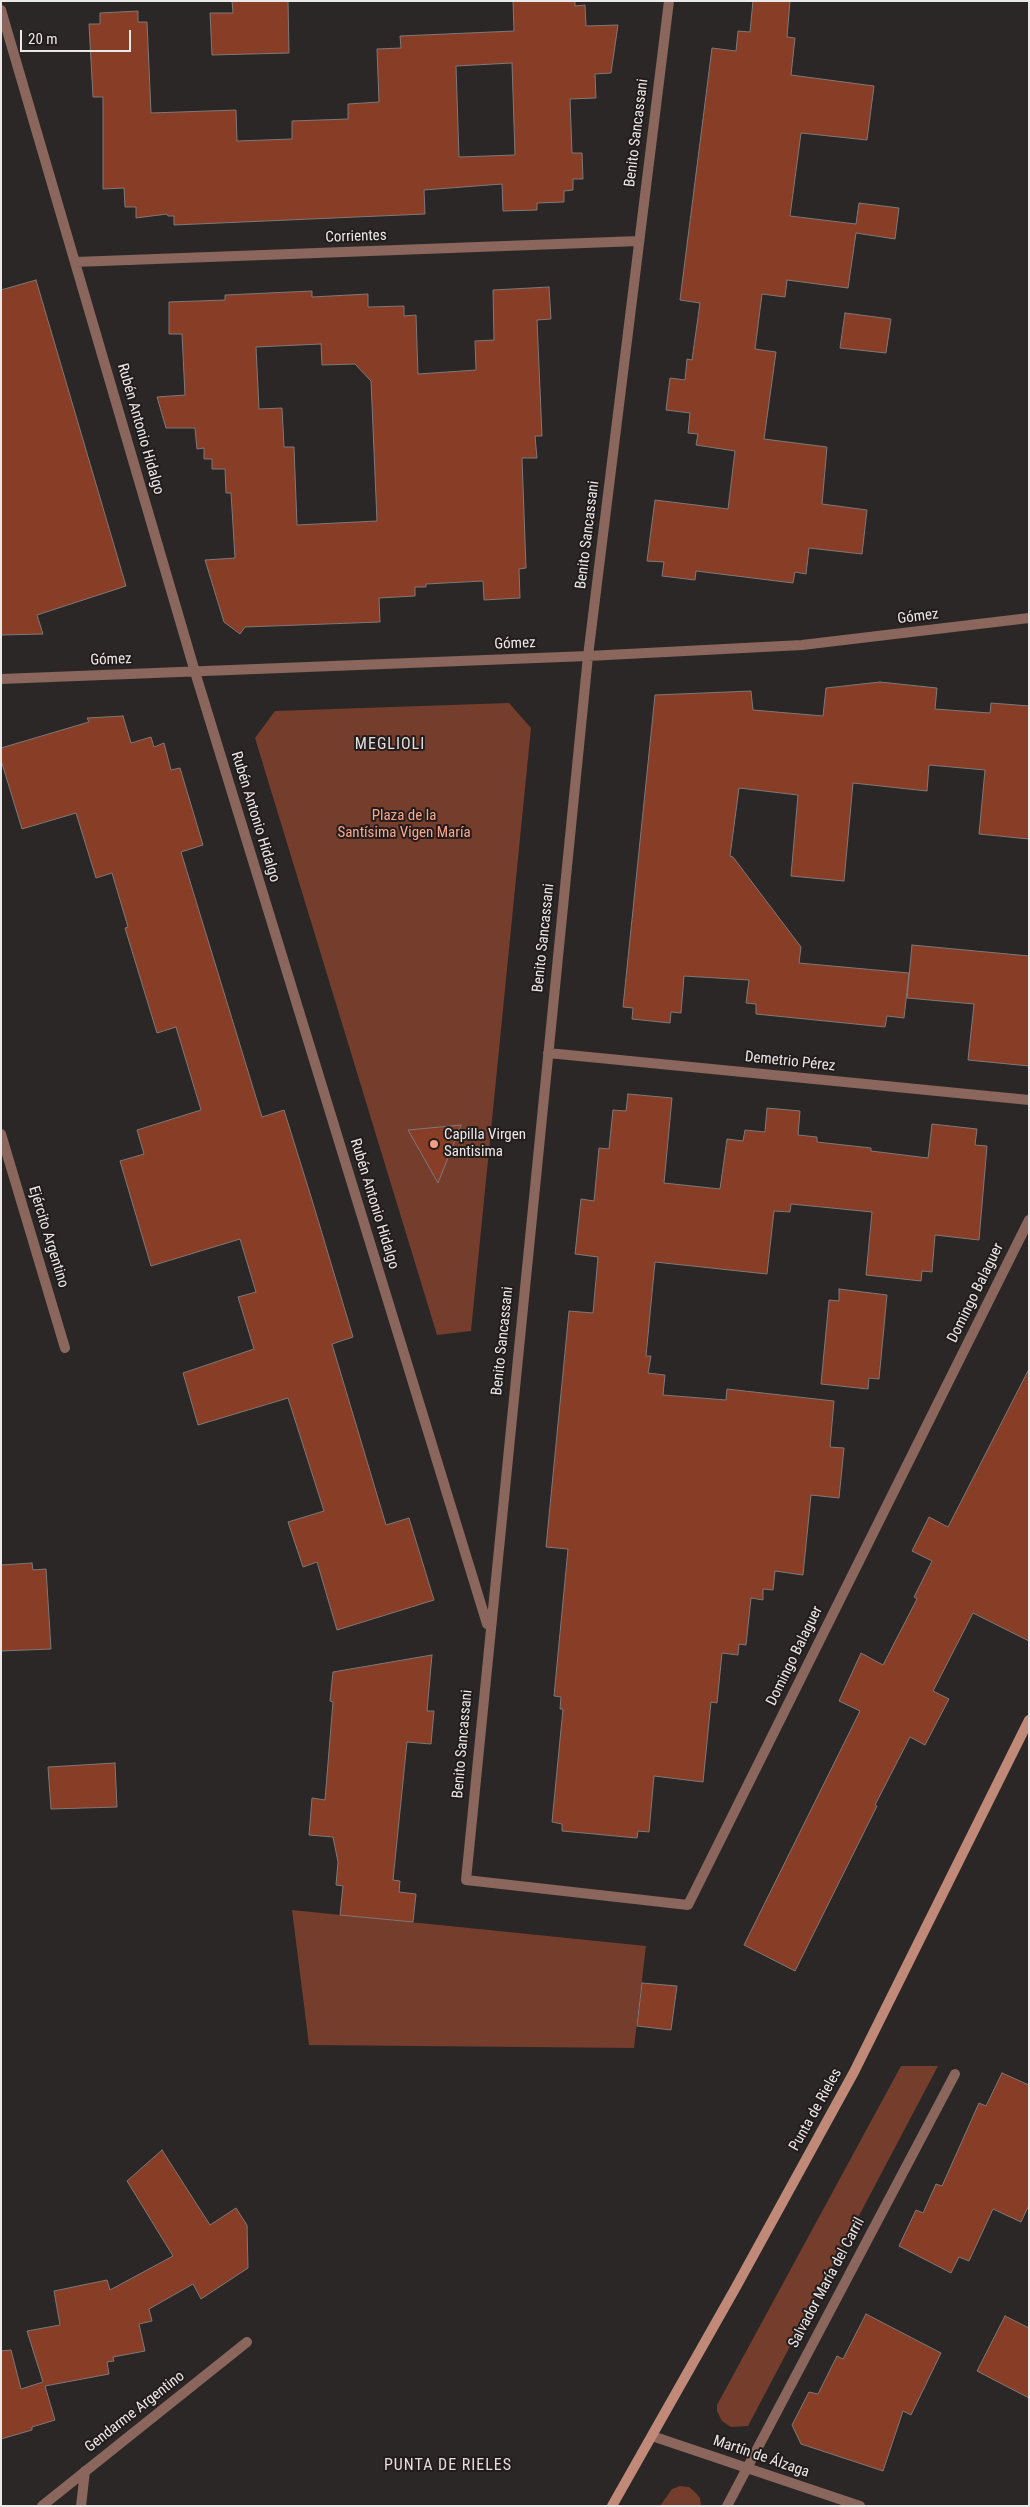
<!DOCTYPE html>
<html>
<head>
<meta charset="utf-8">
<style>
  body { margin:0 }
  #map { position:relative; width:1030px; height:2507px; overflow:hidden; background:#2b2726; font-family:"Roboto Condensed",sans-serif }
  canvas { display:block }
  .frame { position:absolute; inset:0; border:2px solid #ebe8e8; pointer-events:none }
  .scale { position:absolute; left:20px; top:30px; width:111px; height:22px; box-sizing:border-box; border:2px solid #ebe8e8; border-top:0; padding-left:6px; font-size:15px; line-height:18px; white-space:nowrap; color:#ebe8e8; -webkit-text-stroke:4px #221d1c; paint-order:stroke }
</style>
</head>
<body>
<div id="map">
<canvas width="1030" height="2507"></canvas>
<div class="frame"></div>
<div class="scale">20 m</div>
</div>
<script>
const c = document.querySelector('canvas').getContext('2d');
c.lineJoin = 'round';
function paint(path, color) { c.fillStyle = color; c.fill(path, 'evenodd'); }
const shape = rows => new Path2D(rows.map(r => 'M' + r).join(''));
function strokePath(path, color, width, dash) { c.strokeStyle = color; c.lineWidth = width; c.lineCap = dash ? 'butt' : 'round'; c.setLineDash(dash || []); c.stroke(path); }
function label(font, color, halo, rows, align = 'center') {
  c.font = font + ' "Roboto Condensed",sans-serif'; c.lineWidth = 4; c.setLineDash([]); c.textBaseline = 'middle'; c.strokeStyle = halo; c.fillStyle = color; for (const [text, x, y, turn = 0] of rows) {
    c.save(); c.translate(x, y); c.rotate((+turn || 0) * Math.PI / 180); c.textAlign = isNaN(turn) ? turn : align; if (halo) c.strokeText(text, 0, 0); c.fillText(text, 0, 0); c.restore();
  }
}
const green = shape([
  [509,703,531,728,471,1331,437,1335,255,738,275,711],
  [292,1910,646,1946,634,2048,309,2045],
  [901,2066,938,2066,748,2426,731,2427,722,2421,717,2411,717,2405],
  [680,2486,689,2487,695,2492,700,2498,701,2506,660,2506,672,2489]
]);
const building = shape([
  [232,1,288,1,289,53,212,55,210,13,233,13,232,1],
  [513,1,575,1,575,6,585,5,586,26,618,25,611,73,595,74,596,98,570,99,572,153,582,153,583,179,573,179,573,190,564,191,564,202,537,203,537,210,503,211,502,184,424,190,425,214,174,225,174,216,168,216,167,214,136,218,136,207,125,207,124,188,103,189,103,97,93,97,89,24,100,24,100,13,138,11,138,22,147,22,151,113,236,110,237,141,292,139,292,121,348,119,348,104,379,102,377,49,401,48,400,36,514,31,513,1],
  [512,63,515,155,459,157,456,66,512,63],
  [753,1,790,1,787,37,795,38,791,75,874,86,867,140,801,133,790,216,856,224,859,203,899,208,895,239,856,233,848,288,787,280,785,297,762,294,755,349,776,352,764,439,827,447,822,504,867,510,862,554,809,548,806,574,795,572,793,583,696,571,695,580,662,576,664,562,647,561,655,500,728,509,735,451,696,445,698,434,688,433,690,413,666,410,670,378,685,380,687,359,692,360,700,303,680,300,712,48,736,51,738,31,750,32,753,1],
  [36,280,126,586,37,615,43,634,1,635,1,290,36,280],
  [549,287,551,319,537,320,542,436,535,436,537,458,522,458,526,568,519,569,520,598,484,600,483,581,426,584,426,587,415,587,415,596,379,598,380,622,245,627,240,634,224,622,205,560,235,558,231,493,226,493,225,469,212,469,212,459,204,459,204,448,197,449,195,428,166,428,157,397,185,395,182,334,169,334,169,302,225,300,225,295,312,291,312,297,368,294,368,307,404,306,404,316,416,315,418,374,476,370,475,341,494,340,493,290,549,287],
  [321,344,322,365,355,364,371,381,377,521,297,525,294,447,284,447,282,408,259,409,256,347,321,344],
  [845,313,891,319,886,353,840,348,845,313],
  [880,682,937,688,935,709,990,713,991,703,1029,706,1029,839,979,834,985,770,929,765,927,791,853,783,844,881,791,876,798,795,739,788,730,856,733,857,801,947,799,963,909,973,904,1018,887,1016,885,1027,756,1014,756,1004,746,1003,749,980,684,976,681,1013,671,1012,670,1023,632,1019,633,1008,623,1007,655,695,751,691,753,710,823,716,826,688,880,682],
  [123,716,131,743,151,737,154,747,164,743,171,770,180,768,203,845,181,852,262,1117,284,1110,312,1200,353,1337,332,1344,386,1525,409,1518,434,1600,337,1630,317,1562,303,1567,288,1522,324,1511,288,1398,198,1425,183,1373,254,1349,238,1297,256,1292,240,1239,151,1266,120,1161,144,1154,137,1130,201,1110,176,1027,157,1033,125,928,128,927,112,873,96,878,76,813,22,829,1,760,1,748,89,722,87,718,123,716],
  [912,945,1029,956,1029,1066,968,1060,974,1004,907,998,912,945],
  [628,1094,672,1098,664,1183,720,1189,727,1139,743,1141,745,1130,765,1132,767,1108,800,1111,798,1135,817,1137,817,1142,871,1148,871,1151,928,1158,932,1124,977,1129,975,1145,987,1146,979,1240,935,1235,932,1272,922,1271,921,1281,866,1275,872,1212,791,1204,790,1212,774,1211,767,1274,655,1262,646,1356,651,1356,648,1373,665,1375,663,1395,726,1400,727,1389,834,1401,830,1447,844,1448,839,1498,811,1495,803,1575,775,1571,773,1590,763,1589,763,1600,751,1598,746,1645,739,1644,738,1655,722,1653,717,1703,711,1702,703,1782,654,1776,649,1832,638,1831,637,1838,562,1831,562,1824,552,1822,563,1709,560,1709,561,1697,554,1696,568,1549,546,1547,569,1311,593,1313,598,1257,575,1254,581,1199,594,1201,599,1148,609,1149,613,1110,626,1111,628,1094],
  [461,1125,438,1183,408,1130,461,1125],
  [839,1289,887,1295,879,1379,869,1378,868,1389,821,1384,829,1300,839,1301,839,1289],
  [1029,1369,1029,1641,973,1613,933,1691,949,1699,925,1745,910,1737,875,1805,877,1806,795,1971,744,1945,860,1711,839,1701,861,1653,883,1665,917,1599,914,1597,932,1561,912,1551,929,1517,948,1527,1029,1369],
  [32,1563,33,1570,46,1569,51,1649,1,1651,1,1565,32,1563],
  [432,1655,427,1711,434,1711,431,1744,407,1742,393,1880,400,1881,399,1892,416,1894,413,1922,340,1915,343,1886,336,1885,338,1862,333,1837,309,1835,312,1798,325,1800,333,1702,330,1701,333,1672,432,1655],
  [115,1763,117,1807,51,1809,48,1767,115,1763],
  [642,1983,677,1986,671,2030,637,2026,642,1983],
  [1002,2073,1029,2085,1029,2205,1021,2222,993,2209,969,2261,959,2257,951,2273,899,2246,916,2210,923,2213,936,2184,942,2186,979,2103,986,2106,1002,2073],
  [162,2150,210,2225,236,2208,247,2225,248,2268,201,2299,193,2284,149,2309,152,2321,139,2324,145,2351,113,2357,114,2361,107,2362,109,2374,45,2386,55,2420,32,2427,32,2430,1,2439,1,2351,11,2350,21,2389,43,2382,27,2331,60,2325,54,2291,107,2280,110,2290,173,2256,127,2181,162,2150],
  [866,2314,941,2353,911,2415,903,2411,883,2471,801,2444,792,2425,809,2392,818,2394,837,2356,843,2359,866,2314],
  [1005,2316,1029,2328,1029,2398,977,2371,1005,2316]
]);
const street = shape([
  [669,1,588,656,466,1880,688,1905,1029,1220],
  [1,10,195,672,487,1624],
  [75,262,639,241],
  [1,679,588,656,802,645,1029,618],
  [548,1053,1029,1100],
  [1,1134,65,1348],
  [652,2436,860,2506],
  [42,2506,247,2342],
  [81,2506,85,2471],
  [727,2506,955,2074]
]);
const secondary = shape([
  [612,2506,736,2287,854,2072,1029,1720]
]);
const markers = [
  [434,1144,5,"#f39f85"]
];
const streetNames = [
  ["Benito Sancassani",637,133,-83],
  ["Corrientes",356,237,-2],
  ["Rubén Antonio Hidalgo",140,429,74],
  ["Benito Sancassani",588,535,-83],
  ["Gómez",918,617,-7],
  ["Gómez",515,644,-2],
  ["Gómez",111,660,-2],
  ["Rubén Antonio Hidalgo",255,817,73],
  ["Benito Sancassani",544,938,-84],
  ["Demetrio Pérez",790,1062,6],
  ["Rubén Antonio Hidalgo",374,1204,73],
  ["Ejército Argentino",48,1237,73],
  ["Domingo Balaguer",976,1293,-64],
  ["Benito Sancassani",503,1341,-84],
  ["Domingo Balaguer",795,1656,-64],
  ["Benito Sancassani",463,1744,-85],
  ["Punta de Rieles",816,2110,-61],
  ["Salvador María del Carril",827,2283,-62],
  ["Gendarme Argentino",135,2412,-38],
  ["Martín de Álzaga",761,2457,19]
];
const parkNames = [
  ["Plaza de la",404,816],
  ["Santísima Vigen María",404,833]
];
const poiNames = [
  ["Capilla Virgen",444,1135],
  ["Santisima",444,1152]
];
const neighbourhoodNames = [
  ["MEGLIOLI",390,745],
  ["PUNTA DE RIELES",448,2466]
];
paint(green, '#743d2c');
paint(building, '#883d27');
strokePath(building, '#7e7978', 1);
strokePath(street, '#8a665c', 10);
strokePath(secondary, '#c18978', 10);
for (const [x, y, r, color] of markers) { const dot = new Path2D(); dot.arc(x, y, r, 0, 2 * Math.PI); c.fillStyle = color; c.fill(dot); strokePath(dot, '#221d1c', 2); }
label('15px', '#ebe8e8', '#221d1c', streetNames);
label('15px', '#fda58b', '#221d1c', parkNames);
label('15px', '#ebe8e8', '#221d1c', poiNames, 'left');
c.letterSpacing = '1px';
label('16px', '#e4dedc', '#221d1c', neighbourhoodNames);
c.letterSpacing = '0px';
</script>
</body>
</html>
